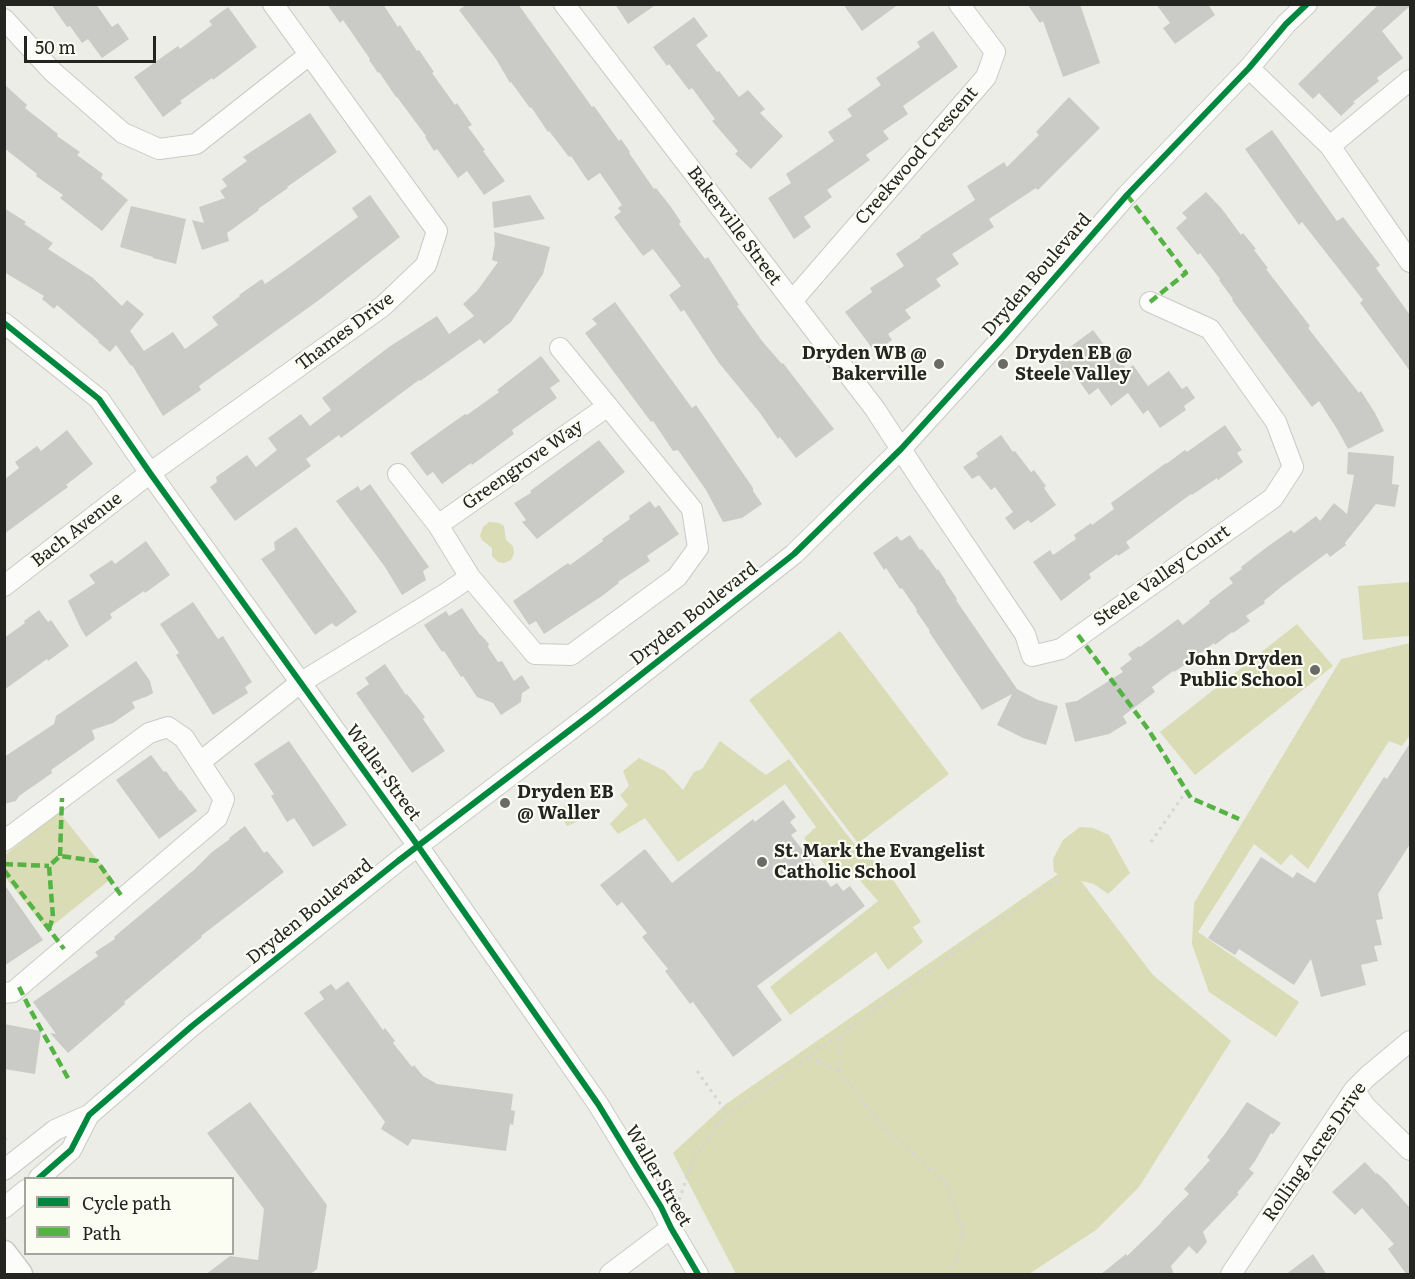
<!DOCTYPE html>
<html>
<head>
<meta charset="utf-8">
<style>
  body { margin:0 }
  #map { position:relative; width:1415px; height:1279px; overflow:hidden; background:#ecede7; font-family:Literata,serif }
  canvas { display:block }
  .frame { position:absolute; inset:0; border:6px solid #242521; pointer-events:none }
  .legend { position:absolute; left:24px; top:1177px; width:210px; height:78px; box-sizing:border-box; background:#fbfcf2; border:2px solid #a5a69e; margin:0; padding:8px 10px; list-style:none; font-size:18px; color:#242521 }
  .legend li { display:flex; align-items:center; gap:12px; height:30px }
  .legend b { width:30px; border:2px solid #a5a69e }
  .scale { position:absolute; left:24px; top:36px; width:132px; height:27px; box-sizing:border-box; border:3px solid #242521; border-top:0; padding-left:8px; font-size:18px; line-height:21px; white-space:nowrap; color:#242521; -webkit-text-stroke:4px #fbfcf2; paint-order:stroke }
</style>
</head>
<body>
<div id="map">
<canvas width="1415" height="1279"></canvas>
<div class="frame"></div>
<ul class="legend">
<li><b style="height:8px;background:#00873e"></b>Cycle path</li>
<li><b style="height:8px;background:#55b245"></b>Path</li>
</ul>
<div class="scale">50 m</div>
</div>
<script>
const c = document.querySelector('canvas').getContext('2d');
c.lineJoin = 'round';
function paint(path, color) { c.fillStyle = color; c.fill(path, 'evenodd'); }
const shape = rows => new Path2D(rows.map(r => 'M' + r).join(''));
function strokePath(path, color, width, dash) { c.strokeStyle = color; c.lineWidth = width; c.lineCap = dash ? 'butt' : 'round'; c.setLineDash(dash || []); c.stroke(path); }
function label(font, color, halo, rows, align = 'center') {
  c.font = font + ' Literata,serif'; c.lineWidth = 4.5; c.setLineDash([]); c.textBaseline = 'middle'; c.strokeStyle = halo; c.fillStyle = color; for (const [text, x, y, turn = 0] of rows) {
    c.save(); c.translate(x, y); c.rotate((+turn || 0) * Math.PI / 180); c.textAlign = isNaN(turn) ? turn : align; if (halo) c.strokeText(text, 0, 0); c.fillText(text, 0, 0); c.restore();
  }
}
const green = shape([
  [489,522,499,523,504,526,506,540,513,546,514,553,511,560,504,563,498,562,492,556,492,548,482,540,480,536,483,527],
  [1410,582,1410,636,1363,640,1358,586],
  [1297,624,1333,666,1195,775,1160,732],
  [840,631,949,774,858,843,749,700],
  [1410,643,1410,735,1402,746,1389,741,1308,869,1291,854,1281,865,1254,844,1198,932,1299,1002,1276,1037,1209,992,1192,944,1194,903,1341,659],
  [720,741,766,775,789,759,865,858,882,863,921,922,913,927,923,942,888,970,876,952,790,1015,770,987,878,901,848,867,834,876,804,838,816,827,785,784,678,862,645,818,618,834,610,824,628,805,620,795,629,786,623,771,639,758,665,771,683,790,694,772,702,769],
  [577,804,582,809,581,820,567,826,561,816,564,806],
  [59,812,112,878,47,930,5,877,5,855],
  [1080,827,1093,828,1109,835,1130,873,1108,894,1094,884,1081,881,1153,975,1231,1041,1139,1187,1096,1230,1029,1274,736,1274,673,1153,726,1104,1058,874,1054,872,1053,859,1063,840]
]);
const building = shape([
  [51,4,96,4,112,27,118,23,129,39,102,58,88,39,82,43,70,26,67,27],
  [327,4,383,4,398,27,400,25,417,51,419,50,434,72,432,73,455,105,457,103,472,125,468,127,485,150,483,151,505,181,484,195,467,171,458,178,437,149,434,151,425,137,426,136,397,97,396,97,379,72,378,73,369,60,370,59,343,20,340,23],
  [467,4,518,4,592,107,594,106,619,141,621,139,630,152,629,153,654,189,656,188,671,207,681,222,679,224,705,259,708,257,739,305,737,306,762,341,782,364,783,363,834,429,796,458,780,437,778,439,760,413,719,363,684,310,681,312,669,295,681,286,653,249,643,256,614,217,621,212,618,208,622,205,600,173,588,181,571,156,569,157,549,131,548,132,531,107,530,108,511,82,510,83,496,59,459,10],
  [615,4,657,4,628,24],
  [843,4,899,4,862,31],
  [1027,4,1080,4,1100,63,1063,77,1043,21,1040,23],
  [1156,4,1208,4,1215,15,1175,44,1163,28,1170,23],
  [1379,4,1410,4,1410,6,1382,31,1403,58,1377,78,1379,81,1353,102,1355,103,1341,116,1319,93,1313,99,1298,84],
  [228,7,257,47,213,80,212,78,180,101,182,103,163,117,134,77,178,46,180,49,212,25,209,21],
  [694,17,708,36,696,45,717,72,719,71,739,97,748,90,765,109,760,113,783,136,751,169,735,154,738,151,712,121,715,119,692,88,689,90,669,64,667,66,653,47],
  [933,31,958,67,903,106,908,114,883,131,889,139,866,155,870,160,827,190,832,197,804,217,811,227,794,239,768,198,791,183,786,174,834,141,828,132,852,116,847,109,881,85,876,78,920,47,917,42],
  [4,84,27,105,25,108,58,134,57,136,80,152,77,155,103,174,101,178,128,200,102,231,60,198,63,195,36,176,37,174,4,148],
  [1069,97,1100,128,1038,190,1036,188,989,219,994,227,952,254,959,264,936,279,941,286,905,310,911,318,888,334,892,340,875,352,845,312,872,292,870,288,904,266,896,254,921,237,920,236,975,200,967,186,1004,162,1007,167,1039,135,1036,132],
  [310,113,337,152,287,187,288,188,258,209,259,210,227,233,229,241,202,250,192,220,204,223,199,207,225,198,220,191,227,186,222,179,247,161,243,157],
  [1272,130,1337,221,1343,217,1380,265,1376,268,1410,315,1410,371,1360,303,1363,300,1302,222,1299,225,1245,149],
  [1206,192,1222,209,1241,235,1243,233,1256,249,1254,250,1268,268,1266,269,1310,326,1308,328,1359,393,1361,391,1375,413,1384,431,1348,449,1337,429,1319,401,1312,407,1232,300,1233,299,1219,280,1220,279,1200,253,1198,255,1176,228,1187,218,1182,213],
  [370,195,400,237,319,300,199,386,201,390,163,416,132,365,131,366,116,345,110,352,98,342,99,341,57,305,54,309,42,299,44,296,4,272,4,208,26,222,24,224,53,243,48,249,93,278,122,306,127,300,144,314,130,331,144,351,173,332,185,349,218,325,212,317,240,296,239,295,262,279,265,284,291,266,358,217,352,208],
  [530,195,545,219,494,228,492,202],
  [131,206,186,219,176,264,153,258,153,257,120,247],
  [494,232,550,247,543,274,511,322,484,344,480,339,420,381,419,380,341,438,339,435,306,459,311,466,235,521,210,487,217,482,216,477,247,455,256,467,277,450,268,438,301,414,310,426,331,410,322,398,389,347,437,316,449,334,474,316,463,304,477,291,498,262,492,260,495,244],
  [615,302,692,408,696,405,753,488,753,491,762,504,742,518,723,522,706,490,678,450,673,451,653,421,651,422,585,333,597,324,592,319],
  [1093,330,1111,354,1114,352,1127,370,1133,365,1148,386,1169,371,1182,389,1187,386,1195,398,1184,406,1186,410,1160,428,1148,410,1143,414,1128,393,1111,406,1098,388,1089,395,1071,370,1065,375,1054,359],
  [541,356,560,381,550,388,557,398,512,430,514,434,472,465,471,463,442,484,433,472,427,476,410,453,465,414,467,415,499,392,497,390],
  [1225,425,1242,450,1237,453,1243,462,1218,480,1217,478,1192,495,1191,494,1126,542,1130,548,1118,556,1117,554,1089,574,1091,578,1061,601,1033,562,1050,550,1053,555,1076,539,1074,535,1091,523,1092,525,1114,509,1111,503,1166,463,1166,464,1185,450,1187,452],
  [67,430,93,464,66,485,68,487,4,534,4,480,19,468,15,462,37,446,41,451],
  [1001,435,1013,452,1015,451,1031,472,1034,470,1046,486,1044,488,1056,505,1031,523,1028,520,1014,530,1005,518,1013,512,995,487,991,490,979,475,972,479,963,467,978,457,976,453],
  [599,440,625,472,537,539,522,522,526,520,514,503,531,493,530,491],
  [1348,452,1394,456,1392,484,1399,485,1395,507,1376,504,1345,543,1346,545,1330,557,1327,553,1281,587,1264,601,1265,603,1246,616,1250,621,1233,633,1232,632,1215,645,1214,643,1192,660,1174,672,1173,671,1152,687,1155,692,1123,716,1127,723,1109,734,1075,742,1065,703,1077,701,1123,672,1120,668,1132,659,1128,654,1139,646,1140,647,1178,619,1183,625,1210,603,1209,601,1233,583,1229,578,1242,569,1241,567,1267,547,1291,530,1294,533,1316,516,1320,521,1334,503,1347,514,1354,475,1347,474],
  [370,484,429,567,423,571,426,580,402,595,385,567,336,501,358,486,361,491],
  [650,501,655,508,659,505,679,534,647,556,650,561,618,582,619,583,602,596,544,634,536,621,529,625,513,601,568,563,570,565,603,541,602,539,630,519,629,516],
  [296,527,357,612,336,627,332,623,315,635,261,559,275,550,274,542],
  [910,535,920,550,922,549,937,570,938,569,946,581,945,581,957,599,956,600,1017,689,1038,700,1058,706,1046,745,1023,738,997,725,1012,694,982,710,929,632,930,631,916,611,917,610,902,588,900,589,886,568,884,570,873,553,897,536,901,541],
  [146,541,170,575,145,593,144,591,110,614,112,618,86,637,81,629,68,601,95,583,89,575,112,560,115,564],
  [193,602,218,639,223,636,252,682,245,687,248,693,213,715,176,655,179,653,160,624],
  [462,608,480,635,481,635,489,644,488,647,498,662,502,661,514,681,522,675,530,688,522,693,521,702,501,715,493,703,477,697,463,676,461,677,444,651,442,652,424,625,446,611,449,616],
  [39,610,48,622,51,620,69,646,48,661,47,659,4,690,4,638,25,623,24,621],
  [136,661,150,681,153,693,148,696,132,702,135,708,113,723,92,730,95,739,51,770,52,773,19,796,16,801,4,804,4,757,54,724,56,716],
  [385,664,406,695,407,694,425,717,423,719,445,751,412,773,356,693,369,684,365,678],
  [289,741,347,825,313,847,294,818,287,822,271,796,274,794,254,764],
  [1410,743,1410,844,1378,894,1383,919,1376,920,1382,945,1374,946,1378,961,1361,965,1366,985,1321,997,1311,959,1294,985,1239,949,1235,955,1208,938,1261,857,1293,878,1297,872,1315,883,1384,777,1387,779],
  [151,755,164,772,166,771,180,791,181,790,197,811,159,839,116,780],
  [783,800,796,817,790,822,797,831,791,835,831,887,837,883,843,891,850,886,865,906,757,986,782,1020,733,1057,693,1002,690,1004,665,971,668,969,642,937,647,933,622,902,617,906,600,885,645,849,672,883,753,819,755,822],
  [245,826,264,853,267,851,284,872,201,936,202,937,124,1002,125,1004,68,1053,50,1033,56,1034,33,1002,98,956,95,952,115,939,114,937,194,870,212,852,230,839,229,838],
  [4,884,43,940,4,966],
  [348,981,383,1030,385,1028,395,1041,393,1043,412,1067,414,1065,423,1076,437,1084,513,1094,511,1110,515,1111,513,1125,510,1124,506,1151,412,1139,408,1146,381,1129,385,1122,304,1013,324,999,319,992,331,984,336,990],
  [4,1024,41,1031,35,1074,4,1069],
  [250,1102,327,1205,317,1269,309,1275,205,1275,230,1256,258,1260,264,1209,207,1133],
  [1247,1102,1281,1123,1273,1134,1271,1133,1255,1161,1249,1169,1254,1173,1237,1193,1239,1194,1203,1232,1207,1242,1197,1254,1189,1246,1171,1266,1174,1275,1100,1275,1126,1254,1127,1256,1162,1222,1161,1222,1189,1194,1184,1189,1210,1160,1207,1157,1225,1134],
  [1365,1162,1376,1174,1377,1173,1386,1181,1410,1208,1410,1275,1407,1275,1388,1249,1394,1244,1362,1208,1355,1215,1332,1192],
  [1313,1254,1327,1275,1285,1275]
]);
const path = shape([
  [1151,842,1187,790],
  [809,1057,839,1071,884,1128,945,1182,963,1229,956,1264,948,1274],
  [697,1071,727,1113],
  [839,1071,841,1034],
  [4,1139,8,1140],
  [679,1200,693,1160,716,1127,728,1114,1059,879]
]);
const minor = shape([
  [564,4,875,409,921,480,1025,634,1032,656,1061,649,1273,498,1293,467,1276,422,1210,329,1150,302],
  [4,19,53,72,123,133,159,149,196,144,309,55],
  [1249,68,1330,146,1410,262],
  [1330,146,1410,80],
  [792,301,986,77,995,52,959,4],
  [4,323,99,399,150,473,418,846,598,1104,661,1207,671,1228,698,1274],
  [398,474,438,525,470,577,535,654,571,655,677,577,698,548,692,509,560,348],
  [438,525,608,406],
  [4,586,150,473,383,306,426,265,437,231,273,4],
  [200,762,300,683,445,594,470,577],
  [4,841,149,733,168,727,184,738,224,799,217,818,13,992,4,993],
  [1354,1090,1366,1107,1410,1150],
  [4,1170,55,1130,89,1115,192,1026,398,861,591,714,794,554,901,449,1003,337,1127,195,1249,68,1286,24,1307,4],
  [39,1178,71,1150,89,1115],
  [4,1208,26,1190],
  [610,1274,671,1228],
  [1231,1274,1354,1090,1368,1076,1410,1041]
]);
const major = shape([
  [4,1253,20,1274]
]);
const quiet = shape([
  [1127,195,1186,273,1150,302],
  [1078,635,1148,729,1191,798,1239,819],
  [60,856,62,798],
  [4,864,49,866],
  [4,870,64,949],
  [49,929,53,917,49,866,60,856,97,861,123,898],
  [19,987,31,1011,69,1080]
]);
const cycleway = shape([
  [4,323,99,399,150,473,418,846,598,1104,661,1207,671,1228,698,1274],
  [39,1178,71,1150,89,1115,192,1026,398,861,591,714,794,554,901,449,1003,337,1127,195,1249,68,1286,24,1307,4]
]);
const markers = [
  [939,364,6,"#6a6b66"],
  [1003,364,6,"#6a6b66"],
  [1315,670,6,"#6a6b66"],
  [505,803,6,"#6a6b66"],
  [762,862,6,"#6a6b66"]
];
const streetNames = [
  ["Creekwood Crescent",917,156,-49],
  ["Bakerville Street",734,226,53],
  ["Dryden Boulevard",1037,275,-49],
  ["Thames Drive",345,332,-37],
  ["Greengrove Way",523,465,-35],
  ["Bach Avenue",77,530,-38],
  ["Steele Valley Court",1162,576,-35],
  ["Dryden Boulevard",694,614,-38],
  ["Waller Street",383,773,54],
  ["Dryden Boulevard",310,912,-39],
  ["Rolling Acres Drive",1315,1152,-55],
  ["Waller Street",658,1176,60]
];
const poiNames = [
  ["Dryden WB @",927,354,"right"],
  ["Bakerville",927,375,"right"],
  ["Dryden EB @",1015,354],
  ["Steele Valley",1015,375],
  ["John Dryden",1303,660,"right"],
  ["Public School",1303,681,"right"],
  ["Dryden EB",517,793],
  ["@ Waller",517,814],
  ["St. Mark the Evangelist",774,852],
  ["Catholic School",774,873]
];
paint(green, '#d9dcb4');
paint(building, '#cacbc7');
strokePath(minor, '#c9cbc6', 22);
strokePath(major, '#c9cbc6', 27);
strokePath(path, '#d5d6d3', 3, [3, 4.5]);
strokePath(minor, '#fcfcfb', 20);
strokePath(major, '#fcfcfb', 24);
strokePath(quiet, '#55b245', 4.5, [9, 4.5]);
strokePath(cycleway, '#00873e', 6);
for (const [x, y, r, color] of markers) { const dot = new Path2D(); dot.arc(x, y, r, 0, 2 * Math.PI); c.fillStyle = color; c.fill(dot); strokePath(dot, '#fbfcf2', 2); }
label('18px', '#242521', '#fbfcf2', streetNames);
label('bold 18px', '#242521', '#fbfcf2', poiNames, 'left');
</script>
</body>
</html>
